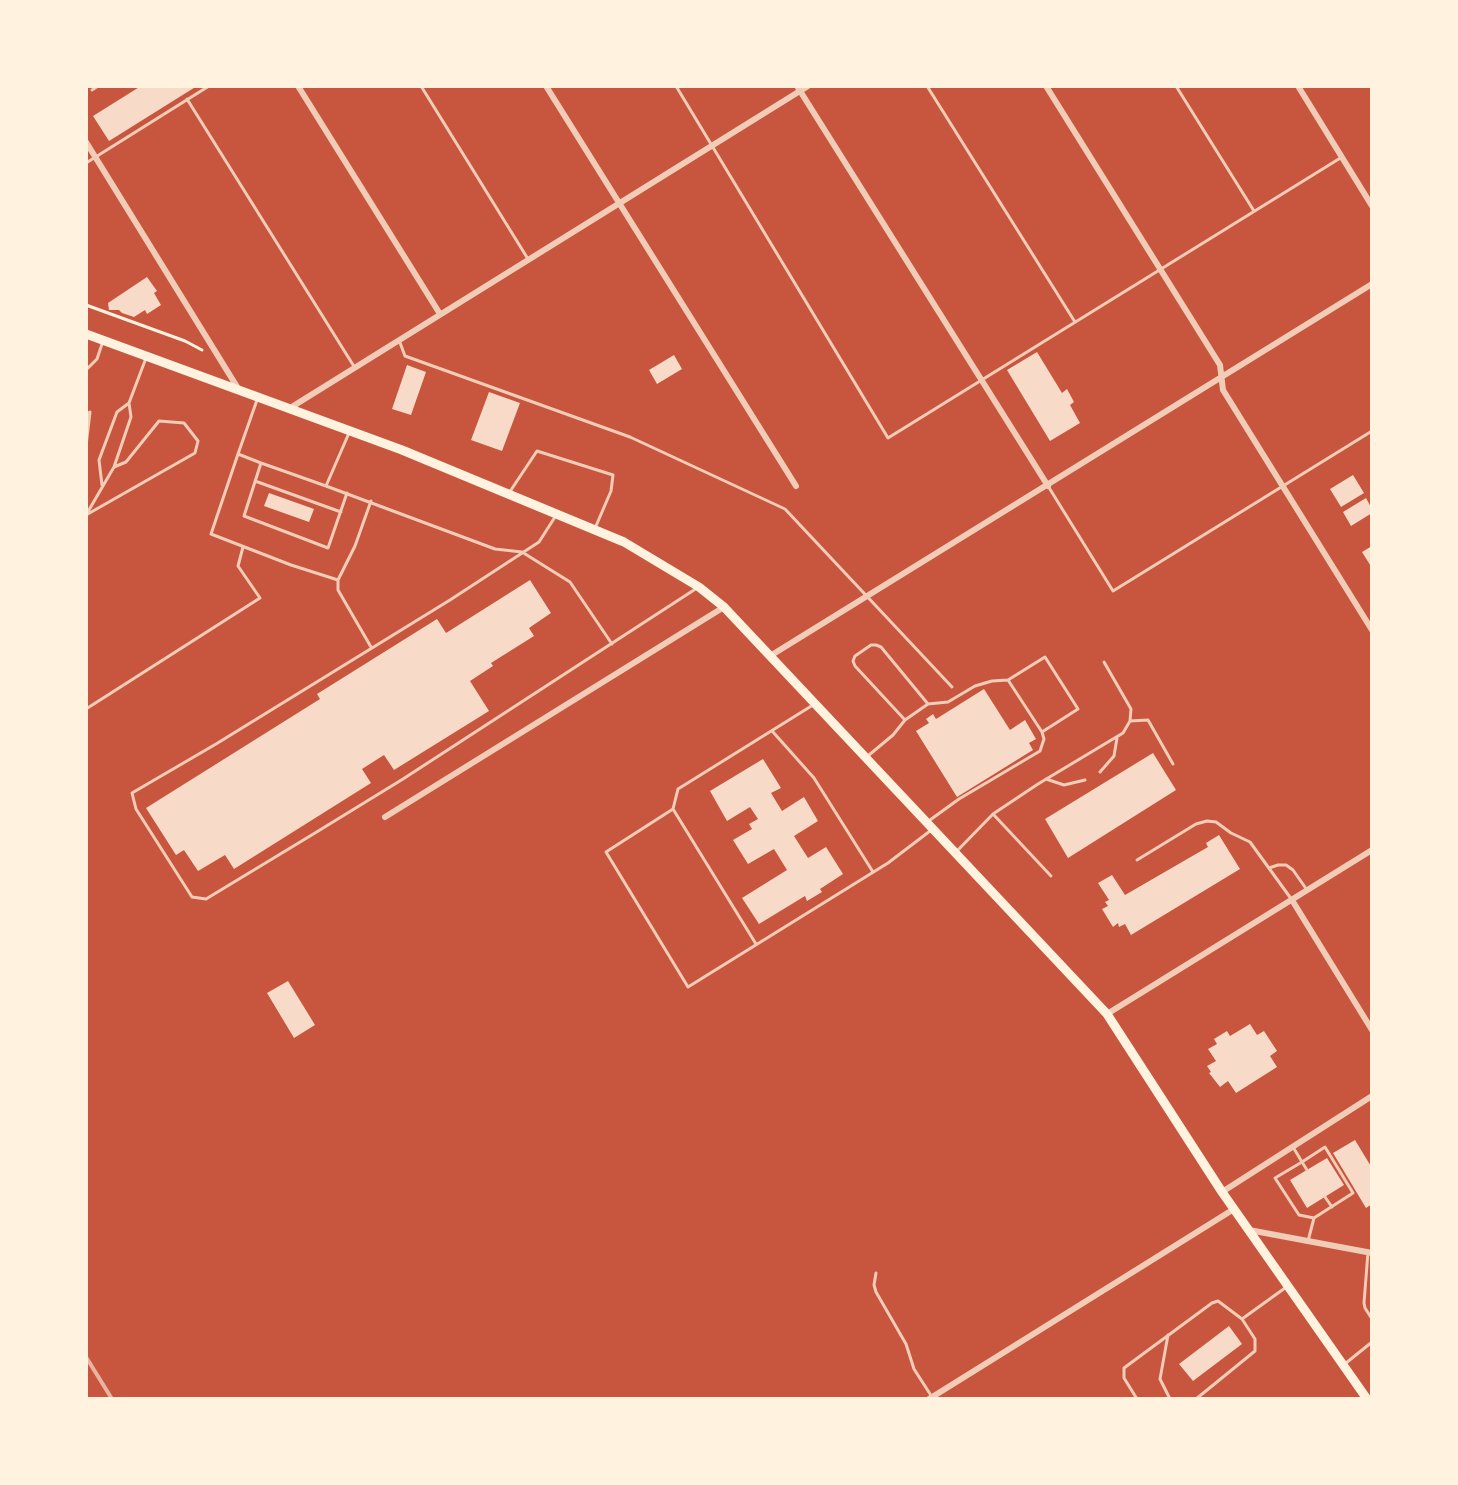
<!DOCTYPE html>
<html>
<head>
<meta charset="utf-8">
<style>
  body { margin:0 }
  #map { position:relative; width:1458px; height:1485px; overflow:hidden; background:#c8553d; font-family:"Exo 2",sans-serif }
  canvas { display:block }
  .frame { position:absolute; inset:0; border:88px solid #fff3e0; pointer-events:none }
</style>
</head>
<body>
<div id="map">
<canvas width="1458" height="1485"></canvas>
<div class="frame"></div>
</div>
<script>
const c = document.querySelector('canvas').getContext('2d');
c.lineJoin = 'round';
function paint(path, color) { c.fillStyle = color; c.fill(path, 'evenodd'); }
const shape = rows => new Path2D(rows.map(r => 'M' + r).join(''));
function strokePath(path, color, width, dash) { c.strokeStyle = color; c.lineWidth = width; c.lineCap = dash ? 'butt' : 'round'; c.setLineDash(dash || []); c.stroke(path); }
const building = shape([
  [141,86,197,86,109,141,93,116],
  [147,277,157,291,154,293,161,305,147,314,145,310,134,317,122,313,119,310,109,310,108,303],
  [1037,352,1062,393,1067,389,1074,402,1070,405,1080,423,1050,441,1007,370],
  [674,355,682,369,657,384,649,370],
  [407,365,426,372,411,415,392,409],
  [489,392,520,403,502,451,471,440],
  [1353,475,1364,493,1341,507,1330,489],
  [269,493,314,509,309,522,264,506],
  [1366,498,1372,509,1372,513,1351,526,1343,512],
  [1372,546,1372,568,1362,552],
  [530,580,551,613,529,628,534,636,491,663,493,666,470,681,489,711,394,770,384,755,362,769,371,783,234,869,225,855,198,871,184,850,176,855,146,808,320,699,317,694,437,619,446,633],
  [984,689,1010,730,1025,720,1036,739,1029,743,1033,750,957,797,916,731,929,723,926,719,933,714,936,719],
  [1153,753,1176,790,1068,858,1045,819],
  [763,759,781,788,771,793,782,811,804,797,818,821,794,836,808,858,826,847,843,874,820,889,822,892,807,901,805,896,759,924,742,898,787,870,774,849,748,864,733,840,752,829,749,824,758,819,750,807,727,821,710,791],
  [1219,835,1240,869,1131,935,1125,924,1119,927,1118,923,1113,927,1102,909,1108,906,1105,902,1109,900,1098,883,1112,875,1125,895,1208,847,1206,843],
  [288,981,315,1025,294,1038,267,993],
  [1250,1024,1257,1035,1264,1031,1277,1051,1270,1056,1277,1067,1236,1093,1228,1081,1220,1087,1209,1073,1211,1072,1207,1066,1216,1061,1208,1049,1217,1044,1214,1039,1227,1031,1230,1036],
  [1355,1140,1372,1168,1372,1204,1366,1208,1333,1153],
  [1327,1158,1344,1185,1307,1208,1290,1180],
  [1229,1326,1242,1344,1193,1381,1179,1364]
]);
const path = shape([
  [86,305,185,341,202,350]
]);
const service = shape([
  [421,86,528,259],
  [676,86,888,438,1342,157],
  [927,86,1075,322],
  [1176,86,1254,211],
  [92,90,98,86],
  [187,99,355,368],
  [86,163,209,86],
  [399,340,405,356,630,437,785,509,952,687],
  [86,370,97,359,102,344],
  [257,400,238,454,261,463,326,486,349,433],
  [86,415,90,412,86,446],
  [238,454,211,534,291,565,338,580,355,546,371,501],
  [261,463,244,516,328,548,347,493],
  [255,481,341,512],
  [102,485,99,460,117,412,129,403,146,358],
  [326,486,495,549,522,552,570,582,612,644],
  [1048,486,1113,591,1372,431],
  [509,493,537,451,613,475,611,491,596,526],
  [86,515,195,453,198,441,184,423,159,421,126,462,114,467],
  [86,515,114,467,131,417,129,403],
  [555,517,539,542,450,600,216,744,132,793,136,809,192,897,206,899,315,833,403,779,697,588],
  [338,580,338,590,371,647],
  [928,704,948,702,975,686,992,681,1008,680,1045,657,1078,709,1042,732],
  [813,705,678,789,673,809,606,852,688,987,888,863,930,831],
  [86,709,260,598,238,566,243,547],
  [1130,721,1148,720,1173,764],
  [773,732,814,778,873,872],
  [869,755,893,735,905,720,928,704,881,647,876,645,871,645,855,656,853,661,855,666,905,720],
  [1100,772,1114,756,1117,738],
  [1046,779,1064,785,1085,780],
  [673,809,756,944],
  [993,814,1051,876],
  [930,820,959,799,1040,751,1044,739,1042,732,1008,680],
  [958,850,993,814,1038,784,1123,733,1130,721,1131,709,1104,662],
  [1137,860,1196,824,1207,821,1216,822,1231,833,1250,842,1292,900],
  [1269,868,1278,865,1286,865,1293,870,1307,890],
  [1293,1147,1302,1162,1275,1178,1299,1215,1314,1218,1308,1241],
  [1307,1170,1302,1162,1325,1147,1353,1193,1314,1218],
  [1325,1197,1332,1207],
  [1368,1252,1364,1303,1365,1308,1372,1319],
  [876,1273,874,1285,876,1292,906,1344,914,1369,932,1397],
  [1242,1319,1285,1288],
  [1168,1335,1160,1379,1170,1399],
  [1346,1363,1372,1342],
  [1137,1399,1124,1378,1124,1368,1212,1303,1218,1301,1242,1319,1255,1339,1255,1351,1196,1399]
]);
const minor = shape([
  [298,86,440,314],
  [546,86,796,486],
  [797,86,1048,486],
  [1046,86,1220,365,1223,390,1372,630],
  [1298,86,1372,206],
  [86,142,239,390],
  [290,408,808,86],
  [770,656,1372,284],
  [385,817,724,607],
  [1292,900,1372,1030],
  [1107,1014,1372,850],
  [1222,1192,1372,1096],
  [1249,1230,1372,1253],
  [929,1399,1234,1209]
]);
const secondary = shape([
  [86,334,402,450,624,542,699,587,724,607,1107,1014,1222,1192,1367,1399]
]);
const rail = shape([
  [86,1357,112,1399]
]);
paint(building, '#f7dbc8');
strokePath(path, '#fff3e0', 3);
strokePath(service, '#f1ccb7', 3);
strokePath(minor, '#f1ccb7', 6);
strokePath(secondary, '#fff3e0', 9);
strokePath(rail, '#e9b49f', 4);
</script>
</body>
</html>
